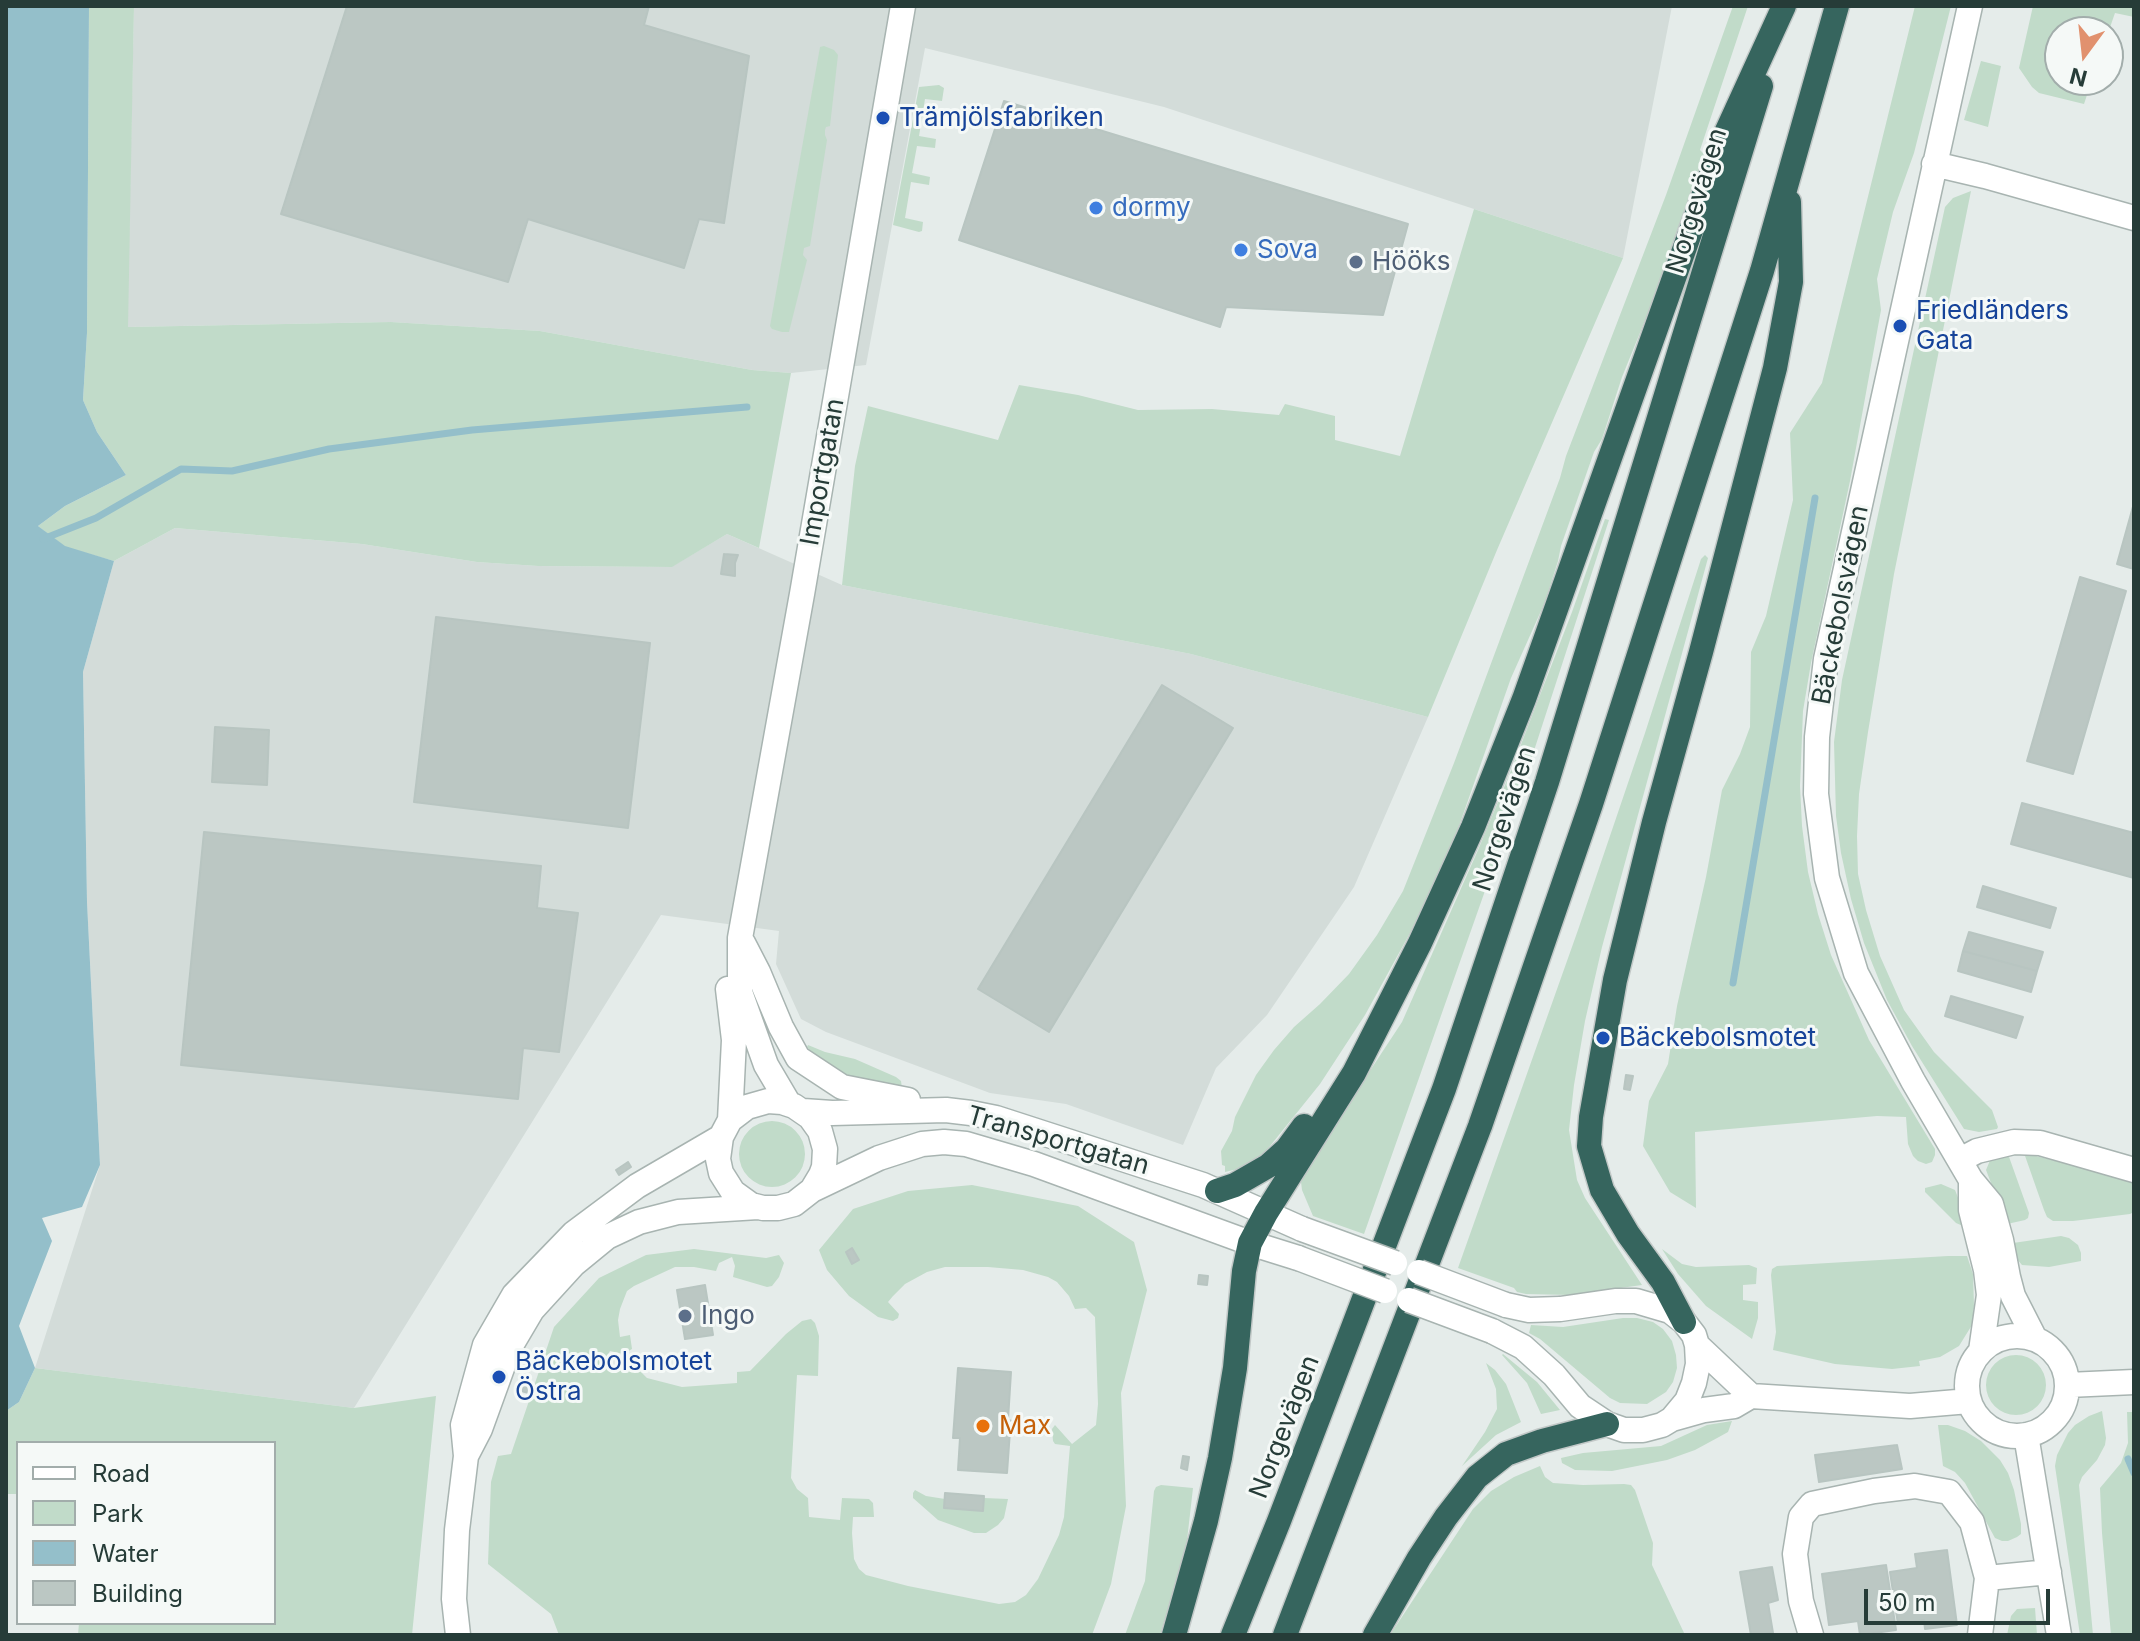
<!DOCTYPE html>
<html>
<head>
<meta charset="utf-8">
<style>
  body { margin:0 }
  #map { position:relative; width:2140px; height:1641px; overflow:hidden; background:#e5ecea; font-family:Inter,sans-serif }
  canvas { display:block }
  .frame { position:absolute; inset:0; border:8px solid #263c38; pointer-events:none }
  .legend { position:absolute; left:16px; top:1441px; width:260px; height:184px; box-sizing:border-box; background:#f5f9f7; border:2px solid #a2adab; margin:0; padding:10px 14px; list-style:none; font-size:24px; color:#263c38 }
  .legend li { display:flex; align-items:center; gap:16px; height:40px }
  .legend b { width:40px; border:2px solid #a2adab }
  .north { position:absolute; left:2044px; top:16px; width:80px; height:80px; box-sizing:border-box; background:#f5f9f7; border:2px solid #a2adab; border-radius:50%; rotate:195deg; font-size:22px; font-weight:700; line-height:32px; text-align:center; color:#263c38 }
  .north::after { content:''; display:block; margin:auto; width:28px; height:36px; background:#e1916e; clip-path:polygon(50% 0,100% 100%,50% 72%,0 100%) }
  .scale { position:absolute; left:1864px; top:1589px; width:186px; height:36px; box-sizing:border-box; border:4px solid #263c38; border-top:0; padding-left:10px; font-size:24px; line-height:28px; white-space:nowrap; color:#263c38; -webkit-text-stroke:6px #f5f9f7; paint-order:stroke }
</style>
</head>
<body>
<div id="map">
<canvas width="2140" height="1641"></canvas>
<div class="frame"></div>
<ul class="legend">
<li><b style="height:10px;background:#fff"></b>Road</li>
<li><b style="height:22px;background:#c1dbc9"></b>Park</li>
<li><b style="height:22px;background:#94bfca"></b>Water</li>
<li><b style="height:22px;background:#bbc7c3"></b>Building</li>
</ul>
<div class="north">N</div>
<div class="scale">50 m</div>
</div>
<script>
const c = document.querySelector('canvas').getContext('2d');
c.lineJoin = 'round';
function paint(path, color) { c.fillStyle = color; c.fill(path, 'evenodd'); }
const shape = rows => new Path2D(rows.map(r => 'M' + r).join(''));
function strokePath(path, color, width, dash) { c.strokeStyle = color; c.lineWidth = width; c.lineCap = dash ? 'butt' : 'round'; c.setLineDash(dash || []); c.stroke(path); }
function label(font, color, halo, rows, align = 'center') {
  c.font = font + ' Inter,sans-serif'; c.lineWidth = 6; c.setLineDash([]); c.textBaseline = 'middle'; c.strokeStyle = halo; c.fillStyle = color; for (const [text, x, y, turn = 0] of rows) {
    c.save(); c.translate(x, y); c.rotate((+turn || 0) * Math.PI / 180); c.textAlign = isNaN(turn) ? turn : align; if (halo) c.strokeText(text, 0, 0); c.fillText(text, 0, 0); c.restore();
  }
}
const built = shape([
  [134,6,1672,6,1623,258,1164,107,925,48,866,365,791,373,752,370,540,331,391,322,127,327],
  [175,528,362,544,477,562,538,566,671,567,727,534,842,585,1191,654,1428,717,1354,887,1267,1015,1216,1068,1183,1145,1066,1104,990,1093,826,1032,801,1019,776,964,779,931,661,915,354,1408,35,1368,100,1165,87,902,83,672,114,561]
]);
const green = shape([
  [89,6,134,6,128,327,391,322,540,331,752,370,791,373,759,548,727,534,672,567,538,566,477,562,362,544,175,528,114,561,65,547,38,526,65,506,126,475,97,432,83,400,87,333],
  [1733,6,1748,6,1700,150,1705,155,1690,210,1622,377,1602,439,1594,452,1561,546,1558,561,1545,602,1511,678,1459,826,1442,868,1410,933,1365,1015,1320,1084,1262,1156,1246,1167,1225,1172,1225,1166,1222,1165,1221,1151,1232,1131,1235,1117,1256,1075,1274,1050,1294,1027,1320,1004,1349,974,1377,935,1403,891,1454,763,1560,478,1566,456,1666,195],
  [1915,6,1951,6,1914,153,1893,212,1877,279,1881,310,1850,481,1811,663,1803,711,1800,786,1802,826,1808,872,1818,914,1831,955,1869,1040,1935,1149,1935,1155,1932,1162,1926,1164,1918,1161,1913,1156,1908,1144,1906,1117,1877,1116,1695,1132,1696,1208,1670,1192,1643,1146,1649,1101,1668,1064,1677,1006,1706,877,1722,790,1740,754,1750,727,1751,652,1766,616,1793,500,1790,433,1822,383],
  [2033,6,2134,6,2134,17,2115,13,2108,33,2060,32,2060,80,2092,80,2084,104,2039,93,2032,87,2019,68],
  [824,46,834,50,838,55,830,126,826,127,825,130,825,135,827,140,810,246,804,248,803,255,807,260,789,332,782,332,772,329,770,326,820,47],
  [1981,61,2001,66,1988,127,1964,120],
  [939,85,944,88,942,101,925,99,919,136,936,139,935,148,917,146,912,173,930,177,929,185,911,182,905,218,923,222,922,231,919,232,893,225,919,87],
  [1971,191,1894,574,1868,732,1859,794,1857,836,1858,874,1866,910,1880,956,1904,1010,1934,1052,1992,1110,1998,1127,1997,1129,1979,1132,1964,1129,1912,1046,1887,1000,1864,943,1851,899,1841,853,1836,816,1834,742,1842,680,1945,207,1953,198],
  [1474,209,1623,258,1497,550,1428,717,1191,654,842,585,855,466,868,406,998,440,1019,385,1078,395,1138,410,1212,409,1279,415,1285,404,1335,416,1335,440,1400,456],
  [1605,519,1609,520,1529,766,1364,1234,1313,1216,1302,1190,1301,1182,1304,1171,1402,1022,1478,850,1510,773,1572,612],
  [1705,555,1708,558,1602,947,1585,1021,1574,1085,1569,1130,1577,1180,1585,1198,1642,1285,1570,1295,1526,1294,1517,1292,1514,1288,1458,1268,1578,930,1645,733,1701,559],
  [808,1045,825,1052,855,1059,896,1077,901,1081,902,1088,848,1078,815,1056,807,1047],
  '739 1154a33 33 0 1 1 66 0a33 33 0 1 1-66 0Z',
  [2024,1153,2134,1181,2134,1212,2130,1214,2073,1221,2053,1221,2047,1217,2044,1210],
  [2008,1154,2029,1213,2028,1218,2025,1220,2007,1224,1986,1170,1991,1158],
  [1941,1184,1955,1190,1968,1223,1963,1226,1956,1223,1925,1192,1925,1188],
  [972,1185,1078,1206,1134,1242,1147,1290,1121,1393,1126,1506,1111,1584,1092,1635,559,1635,551,1614,488,1564,491,1482,498,1456,511,1454,554,1327,599,1278,646,1255,694,1249,766,1258,779,1255,784,1263,779,1277,772,1286,767,1287,733,1277,735,1266,732,1257,719,1263,716,1271,694,1267,675,1267,634,1286,627,1291,620,1309,618,1320,620,1337,630,1335,632,1349,623,1354,610,1351,607,1356,613,1365,621,1371,637,1368,647,1378,682,1387,737,1383,737,1372,750,1371,786,1334,802,1321,811,1319,815,1323,819,1336,818,1376,797,1375,791,1478,797,1489,808,1498,809,1517,840,1520,842,1498,869,1499,873,1503,874,1517,853,1517,852,1533,854,1559,859,1569,866,1575,908,1586,999,1604,1015,1602,1026,1595,1038,1579,1059,1535,1064,1517,1070,1446,1055,1444,1053,1441,1052,1429,1055,1425,1072,1444,1096,1425,1098,1404,1095,1317,1086,1308,1075,1309,1069,1296,1057,1282,1048,1277,1023,1270,988,1267,945,1267,927,1272,905,1284,893,1296,888,1302,899,1314,898,1318,893,1321,878,1317,849,1296,827,1270,819,1250,853,1209,908,1191],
  [2061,1236,2069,1238,2078,1245,2081,1253,2081,1261,2049,1267,2022,1265,2016,1258,2013,1243],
  [1662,1249,1682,1264,1696,1267,1749,1265,1757,1268,1756,1284,1743,1285,1743,1300,1758,1302,1758,1318,1752,1339,1706,1306,1678,1274],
  [1948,1256,1967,1256,1973,1274,1974,1306,1972,1325,1959,1346,1940,1357,1919,1361,1920,1366,1892,1369,1835,1364,1773,1350,1776,1332,1771,1275,1772,1269,1777,1266],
  [1623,1318,1637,1318,1653,1322,1663,1329,1672,1341,1676,1355,1677,1368,1673,1382,1666,1392,1647,1404,1620,1403,1610,1398,1540,1339,1529,1333,1531,1325,1563,1327],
  [1503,1354,1537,1382,1560,1410,1541,1414,1527,1383,1502,1355],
  '1986 1385a30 30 0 1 1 60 0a30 30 0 1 1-60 0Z',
  [1486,1363,1495,1370,1506,1384,1521,1422,1496,1435,1462,1466,1485,1432,1497,1409,1496,1389],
  [35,1368,354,1408,436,1396,412,1635,78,1635,79,1623,274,1623,274,1443,18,1443,18,1494,6,1494,6,1411,19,1402],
  [2102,1411,2106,1438,2105,1445,2097,1460,2082,1477,2079,1485,2093,1635,2080,1635,2055,1466,2057,1455,2068,1433,2075,1425,2089,1416],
  [2127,1412,2134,1412,2134,1635,2111,1635,2102,1533,2100,1488,2121,1463,2128,1443],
  [1732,1421,1728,1432,1719,1437,1695,1450,1667,1460,1612,1471,1575,1470,1562,1463,1561,1458,1583,1453,1661,1446,1707,1425],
  [1938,1425,1948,1425,1965,1431,1981,1441,2000,1460,2008,1473,2014,1490,2021,1524,2021,1534,2017,1537,2008,1541,2002,1541,1995,1538,1965,1483,1955,1472,1943,1466],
  [1540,1466,1545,1477,1553,1483,1583,1485,1624,1484,1631,1485,1635,1490,1653,1543,1652,1565,1685,1635,1390,1635,1473,1509,1491,1491,1514,1477],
  [1161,1485,1193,1488,1186,1549,1160,1635,1125,1635,1145,1581,1154,1491,1156,1487],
  [915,1490,926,1496,945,1499,945,1508,982,1511,984,1498,1008,1499,1004,1518,998,1525,986,1533,974,1533,938,1520,913,1498,913,1493],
  [2035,1608,2037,1635,2007,1635,2011,1616,2017,1609]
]);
const water = shape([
  [6,6,89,6,87,333,83,400,97,432,126,475,65,506,38,526,65,546,114,561,83,672,87,902,100,1165,82,1207,42,1218,52,1241,19,1326,35,1368,19,1402,6,1411]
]);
const stream = shape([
  [43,539,96,518,181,469,232,471,329,449,472,430,747,407],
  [1733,983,1815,498],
  [2128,1459,2134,1473]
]);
const building = shape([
  [347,6,649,6,644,25,749,56,724,223,699,219,684,268,528,219,508,282,281,214,347,6],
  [1004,101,1408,224,1383,315,1226,307,1220,327,959,240,1004,101],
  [2134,503,2134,569,2117,564,2134,503],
  [724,554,738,555,735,563,735,576,721,574,724,554],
  [2080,577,2126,591,2073,774,2027,761,2080,577],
  [436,617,650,643,628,828,414,802,436,617],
  [1162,685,1233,728,1049,1032,978,989,1162,685],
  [215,727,269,730,267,785,212,782,215,727],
  [2022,803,2134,833,2134,878,2011,844,2022,803],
  [204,832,541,866,537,908,578,913,559,1052,523,1048,518,1099,181,1065,204,832],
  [1983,886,2056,908,2050,928,1977,907,1983,886],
  [1969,932,2043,952,2037,971,1963,951,1969,932],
  [1963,951,2037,971,2031,992,1958,971,1963,951],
  [1951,996,2023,1017,2016,1038,1945,1016,1951,996],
  [1626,1075,1633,1076,1630,1090,1624,1089,1626,1075],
  [628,1162,631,1167,619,1175,616,1170,628,1162],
  [852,1248,859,1260,852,1264,846,1252,852,1248],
  [1199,1275,1208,1276,1207,1285,1198,1284,1199,1275],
  [705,1285,713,1335,685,1339,677,1290,705,1285],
  [958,1368,1011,1372,1008,1420,1012,1421,1012,1432,1010,1431,1007,1473,958,1470,960,1438,953,1438,958,1368],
  [525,1380,532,1382,529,1393,521,1391,525,1380],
  [1897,1445,1902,1469,1819,1482,1815,1455,1897,1445],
  [1183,1456,1189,1457,1187,1470,1181,1468,1183,1456],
  [945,1493,984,1496,983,1511,944,1508,945,1493],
  [1947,1550,1957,1625,1925,1629,1924,1620,1898,1624,1890,1572,1917,1568,1915,1554,1947,1550],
  [1886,1565,1896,1630,1860,1635,1858,1621,1829,1625,1822,1574,1886,1565],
  [1772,1567,1778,1600,1768,1603,1773,1633,1751,1635,1740,1572,1772,1567]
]);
const minor = shape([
  [1970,6,1826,659,1817,737,1816,794,1827,878,1856,973,1913,1081,1971,1180,1991,1204,2001,1240,2008,1277,2013,1296,2035,1339],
  [1934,164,1985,176,2134,218],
  [743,943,758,972,781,1027,798,1058,842,1087,908,1100],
  [728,989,734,1040,730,1120],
  [789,1104,766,1065,740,992,740,938,802,594,903,6],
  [803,1111,832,1113,946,1110,971,1113,996,1118,1203,1185,1302,1229],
  [1960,1160,1977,1151,2014,1142,2040,1143,2134,1170],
  [1971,1180,1971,1210,1986,1270,1989,1295,1981,1351],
  [812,1190,879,1158,922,1144,944,1142,966,1144,1034,1164,1250,1243,1298,1258],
  [1492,1331,1523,1347,1554,1375,1580,1406,1607,1424,1624,1430,1643,1430,1662,1425,1672,1419,1687,1401,1694,1383,1698,1364,1697,1345,1694,1335,1684,1322,1670,1311,1636,1301,1615,1301,1560,1309,1529,1310,1506,1305],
  '1967 1386a50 50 0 1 1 100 0a50 50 0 1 1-100 0Z',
  [1697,1345,1751,1396],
  [2068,1385,2134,1382],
  [1672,1419,1704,1410,1734,1406,1751,1396,1910,1406,1969,1401],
  [2026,1435,2059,1635],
  [466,1456,480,1429,509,1349,532,1310,574,1264,607,1237,639,1222,678,1212,758,1207],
  [1987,1578,2049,1572],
  [458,1635,454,1599,457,1530,466,1456,463,1425,485,1345,514,1295,574,1233,637,1186,721,1137,730,1120,747,1107,768,1101,782,1102,794,1106,810,1117,820,1131,825,1149,824,1167,821,1175,812,1190,794,1204,778,1208,763,1208,751,1205,733,1192,721,1173,718,1159,721,1137],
  [1811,1635,1801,1601,1795,1554,1801,1517,1812,1504,1874,1491,1915,1486,1949,1492,1972,1522,1987,1578,1980,1635]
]);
const highway = shape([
  [1217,1191,1235,1185,1268,1166,1287,1149,1304,1126],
  [1684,1322,1663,1282,1628,1234,1602,1190,1589,1146,1591,1117,1615,980,1654,822,1701,652,1775,368,1791,282,1789,202],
  [1174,1635,1206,1521,1220,1458,1235,1368,1244,1271,1250,1243,1266,1213,1354,1073,1420,943,1473,827,1524,699,1725,135,1784,6],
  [1233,1635,1279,1521,1444,1089,1547,782,1761,86],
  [1285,1635,1480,1126,1591,804,1762,271,1837,6],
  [1375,1635,1419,1558,1446,1517,1477,1477,1506,1454,1542,1441,1607,1424]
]);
const minorBridge = shape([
  [1302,1229,1395,1263],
  [1298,1258,1385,1291],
  [1419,1272,1506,1305],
  [1409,1300,1492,1331]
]);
const markers = [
  [883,118,8,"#1a4fb4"],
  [1096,208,8,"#3f7fe0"],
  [1241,250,8,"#3f7fe0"],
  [1356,262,8,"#5c6f8a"],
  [1900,326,8,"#1a4fb4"],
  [1603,1038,8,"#1a4fb4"],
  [685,1316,8,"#5c6f8a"],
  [499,1377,8,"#1a4fb4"],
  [983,1426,8,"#e8710a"]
];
const transitNames = [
  ["Trämjölsfabriken",899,118],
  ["Friedländers",1916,311],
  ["Gata",1916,341],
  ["Bäckebolsmotet",1619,1038],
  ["Bäckebolsmotet",515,1362],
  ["Östra",515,1392]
];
const streetNames = [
  ["Norgevägen",1697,201,-73],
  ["Importgatan",823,472,-80],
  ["Bäckebolsvägen",1841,605,-79],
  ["Norgevägen",1505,819,-72],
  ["Transportgatan",1058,1141,16],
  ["Norgevägen",1285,1427,-69]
];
const shopNames = [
  ["dormy",1112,208],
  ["Sova",1257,250]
];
const serviceNames = [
  ["Hööks",1372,262],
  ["Ingo",701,1316]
];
const foodNames = [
  ["Max",999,1426]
];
paint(built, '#d3dcd9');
paint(green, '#c1dbc9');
paint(water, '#94bfca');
strokePath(stream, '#94bfca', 7);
paint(building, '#bbc7c3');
strokePath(building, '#b8c5c1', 2);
strokePath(minor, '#a8b4b1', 27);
strokePath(highway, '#c2c8c7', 27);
strokePath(minor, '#fff', 24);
strokePath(highway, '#36655e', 24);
strokePath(minorBridge, '#a8b4b1', 27, []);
strokePath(minorBridge, '#fff', 24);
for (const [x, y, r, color] of markers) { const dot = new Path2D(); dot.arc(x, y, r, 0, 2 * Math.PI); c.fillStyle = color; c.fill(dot); strokePath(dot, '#f5f9f7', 3); }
label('26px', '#164399', '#f5f9f7', transitNames, 'left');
label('26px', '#263c38', '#f5f9f7', streetNames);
label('26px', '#366cbe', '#f5f9f7', shopNames, 'left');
label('26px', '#4e5e75', '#f5f9f7', serviceNames, 'left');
label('26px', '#c56008', '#f5f9f7', foodNames, 'left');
</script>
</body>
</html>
